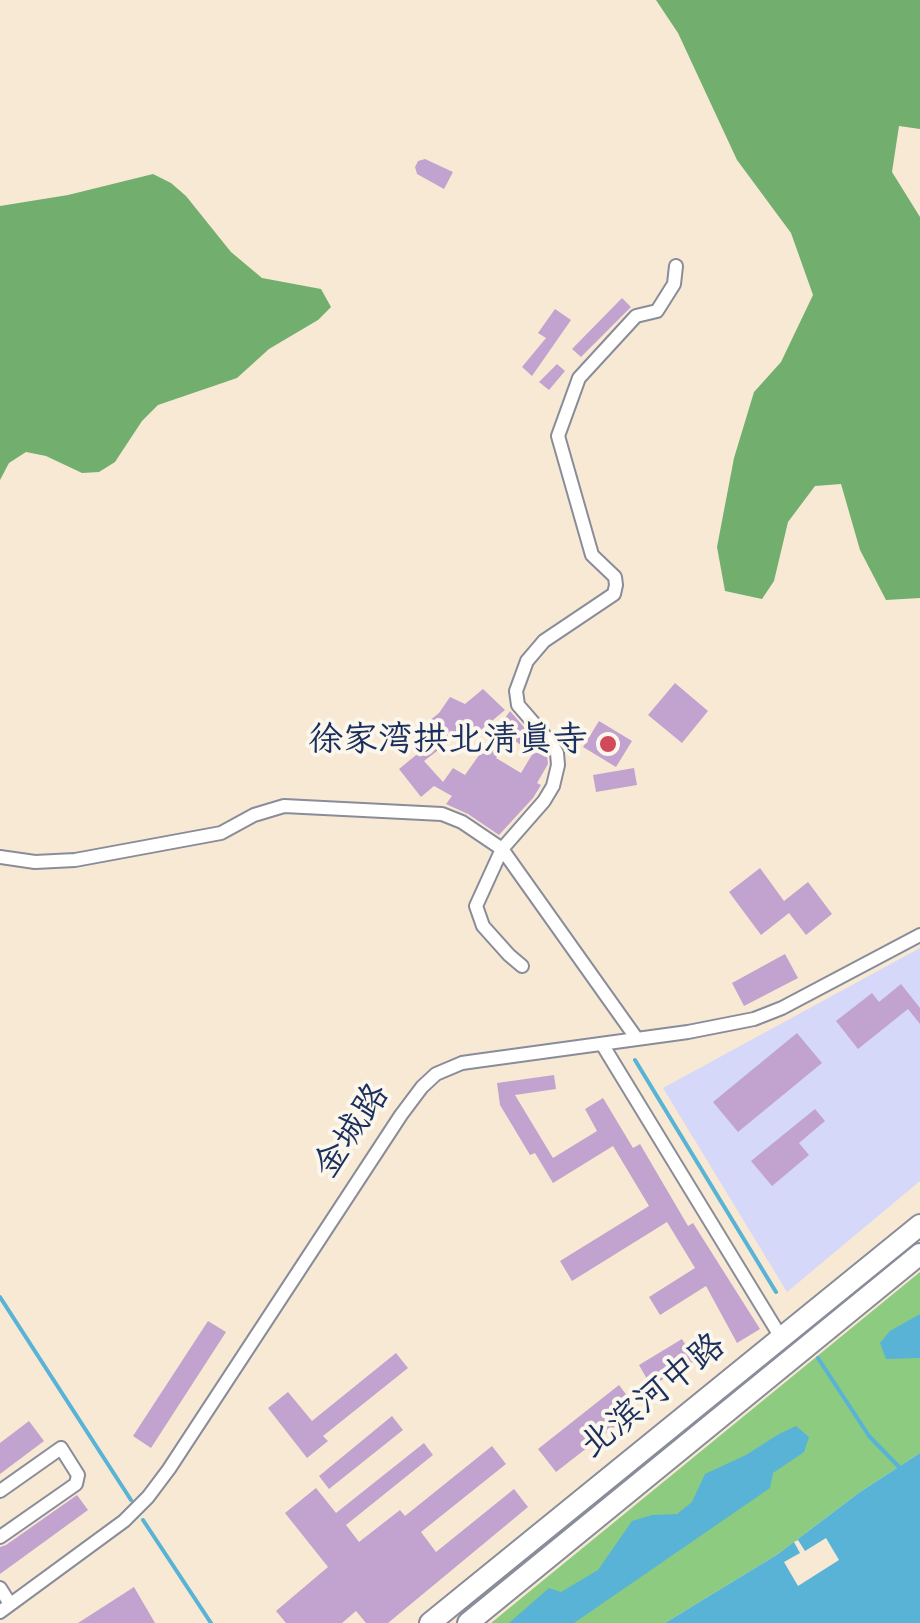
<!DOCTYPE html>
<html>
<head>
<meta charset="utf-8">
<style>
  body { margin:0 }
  canvas { display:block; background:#f7e9d4 }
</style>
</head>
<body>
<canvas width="920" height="1623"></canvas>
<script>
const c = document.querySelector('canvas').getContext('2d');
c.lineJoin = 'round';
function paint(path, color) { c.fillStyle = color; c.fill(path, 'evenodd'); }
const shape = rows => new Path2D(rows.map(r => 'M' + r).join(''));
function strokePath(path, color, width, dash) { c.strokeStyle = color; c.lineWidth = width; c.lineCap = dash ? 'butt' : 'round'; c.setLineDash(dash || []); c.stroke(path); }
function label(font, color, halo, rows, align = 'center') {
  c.font = font + ' Kalam,"LXGW WenKai TC",sans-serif'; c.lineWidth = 8; c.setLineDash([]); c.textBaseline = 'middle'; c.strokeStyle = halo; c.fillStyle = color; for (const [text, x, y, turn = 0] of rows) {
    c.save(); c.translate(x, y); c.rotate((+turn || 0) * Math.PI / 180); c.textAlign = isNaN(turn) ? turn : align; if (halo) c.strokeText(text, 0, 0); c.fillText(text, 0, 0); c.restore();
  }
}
const built = shape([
  [920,948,920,1181,787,1292,663,1088]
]);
const green = shape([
  [920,1272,920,1453,860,1492,778,1554,665,1623,491,1623]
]);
const forest = shape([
  [656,0,920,0,920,129,899,126,892,172,920,217,920,598,886,600,860,550,841,484,815,486,788,522,774,581,762,599,725,591,717,547,734,458,754,392,781,362,813,295,791,233,737,160,678,33],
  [153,174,171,183,186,196,231,252,262,278,321,289,331,307,318,320,269,349,237,378,158,405,142,421,115,462,99,472,82,473,46,456,26,452,9,463,0,480,0,206,68,195]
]);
const water = shape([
  [920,1314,920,1358,886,1359,880,1343,890,1331],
  [796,1426,809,1437,804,1452,773,1473,770,1488,574,1623,509,1623,549,1588,561,1592,598,1570,632,1521,652,1515,677,1514,692,1502,705,1474,746,1455,779,1434],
  [920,1453,920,1623,665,1623,778,1554,860,1492]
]);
const pier = shape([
  [826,1538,839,1560,798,1586,784,1562,800,1553,794,1542,798,1540,805,1551]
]);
const stream = shape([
  [635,1060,776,1292],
  [0,1297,131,1500],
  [818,1358,869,1436,902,1470],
  [143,1520,211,1623]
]);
const building = shape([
  [425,159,453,172,444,189,417,174,415,167,418,161],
  [622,298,631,307,581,357,572,349],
  [555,309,571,320,532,376,522,367,546,338,538,333],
  [557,364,565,371,549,390,539,382],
  [675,683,708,711,682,743,648,715],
  [483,689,505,710,469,740,462,732,424,761,443,782,453,768,465,775,510,711,543,749,547,756,548,764,537,783,541,785,533,798,499,835,468,814,446,804,452,796,434,786,421,797,399,769,426,747,419,739,424,735,419,729,439,713,450,697,465,704],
  [512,739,533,753,521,773,496,758],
  [599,721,632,741,616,767,583,747],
  [634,768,637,785,596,792,593,775],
  [760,868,784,901,808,882,832,914,806,935,789,913,761,935,729,892],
  [785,954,798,978,744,1006,732,983],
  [901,984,920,1008,920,1024,908,1009,858,1049,836,1021,872,993,879,1002],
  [797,1033,822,1063,738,1132,713,1102],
  [554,1075,556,1089,515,1095,553,1158,597,1131,585,1109,603,1098,633,1148,640,1144,688,1226,693,1223,760,1329,737,1343,706,1286,660,1315,649,1297,695,1268,667,1222,572,1281,560,1261,649,1206,613,1146,553,1183,535,1153,530,1155,500,1105,497,1083],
  [815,1109,825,1121,799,1143,809,1155,772,1186,751,1161],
  [208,1321,226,1332,151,1448,133,1436],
  [682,1339,695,1361,651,1386,639,1365],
  [396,1353,408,1368,323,1436,328,1441,307,1458,268,1408,288,1392,312,1421],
  [619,1385,637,1409,556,1472,538,1449],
  [392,1416,403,1430,329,1489,319,1476],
  [29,1421,44,1441,0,1474,0,1443],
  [424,1443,433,1455,346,1525,359,1542,400,1510,405,1516,492,1446,506,1464,421,1532,436,1552,514,1489,528,1507,388,1623,366,1623,356,1611,342,1623,286,1623,276,1611,328,1567,285,1513,316,1488,336,1513],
  [77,1495,88,1510,0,1574,0,1547,6,1545],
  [134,1587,155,1623,78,1623]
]);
const street = shape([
  [0,857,35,862,75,860,221,833,254,815,284,806,442,814,462,822,502,849,637,1039],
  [522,966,509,955,483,926,476,906,502,849,544,801,553,786,558,765,557,753,551,743,518,705,516,691,527,661,544,641,614,594,616,585,615,577,592,555,558,436,579,378,636,316,657,311,674,284,676,266],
  [602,1044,782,1339],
  [0,1491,61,1448,78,1475,76,1484,0,1537],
  [0,1588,10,1604],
  [0,1612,124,1521,148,1497,169,1469,401,1115,422,1087,436,1074,462,1063,476,1061,688,1032,754,1019,782,1008,920,935]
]);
const primary = shape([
  [430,1623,920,1225],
  [468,1623,920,1254]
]);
const markers = [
  [608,744,10,"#d1495b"]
];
const poiNames = [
  ["徐家湾拱北清真寺",588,744]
];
const streetNames = [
  ["金城路",355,1133,-56],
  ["北滨河中路",655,1399,-39]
];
paint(built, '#d5d8f9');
paint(green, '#8dcb81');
paint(forest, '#72af6f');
paint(water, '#58b3d6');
paint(pier, '#f7e9d4');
strokePath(stream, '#58b3d6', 4);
paint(building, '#c2a3cf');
strokePath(street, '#898c99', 16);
strokePath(primary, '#898c99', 24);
strokePath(street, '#fff', 12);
strokePath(primary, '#fff', 20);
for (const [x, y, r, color] of markers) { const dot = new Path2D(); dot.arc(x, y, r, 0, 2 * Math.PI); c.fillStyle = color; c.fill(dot); strokePath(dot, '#fbf7ec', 4); }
label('35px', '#1b2f5e', '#fbf7ec', poiNames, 'right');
label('35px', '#1b2f5e', '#fbf7ec', streetNames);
</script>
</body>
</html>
